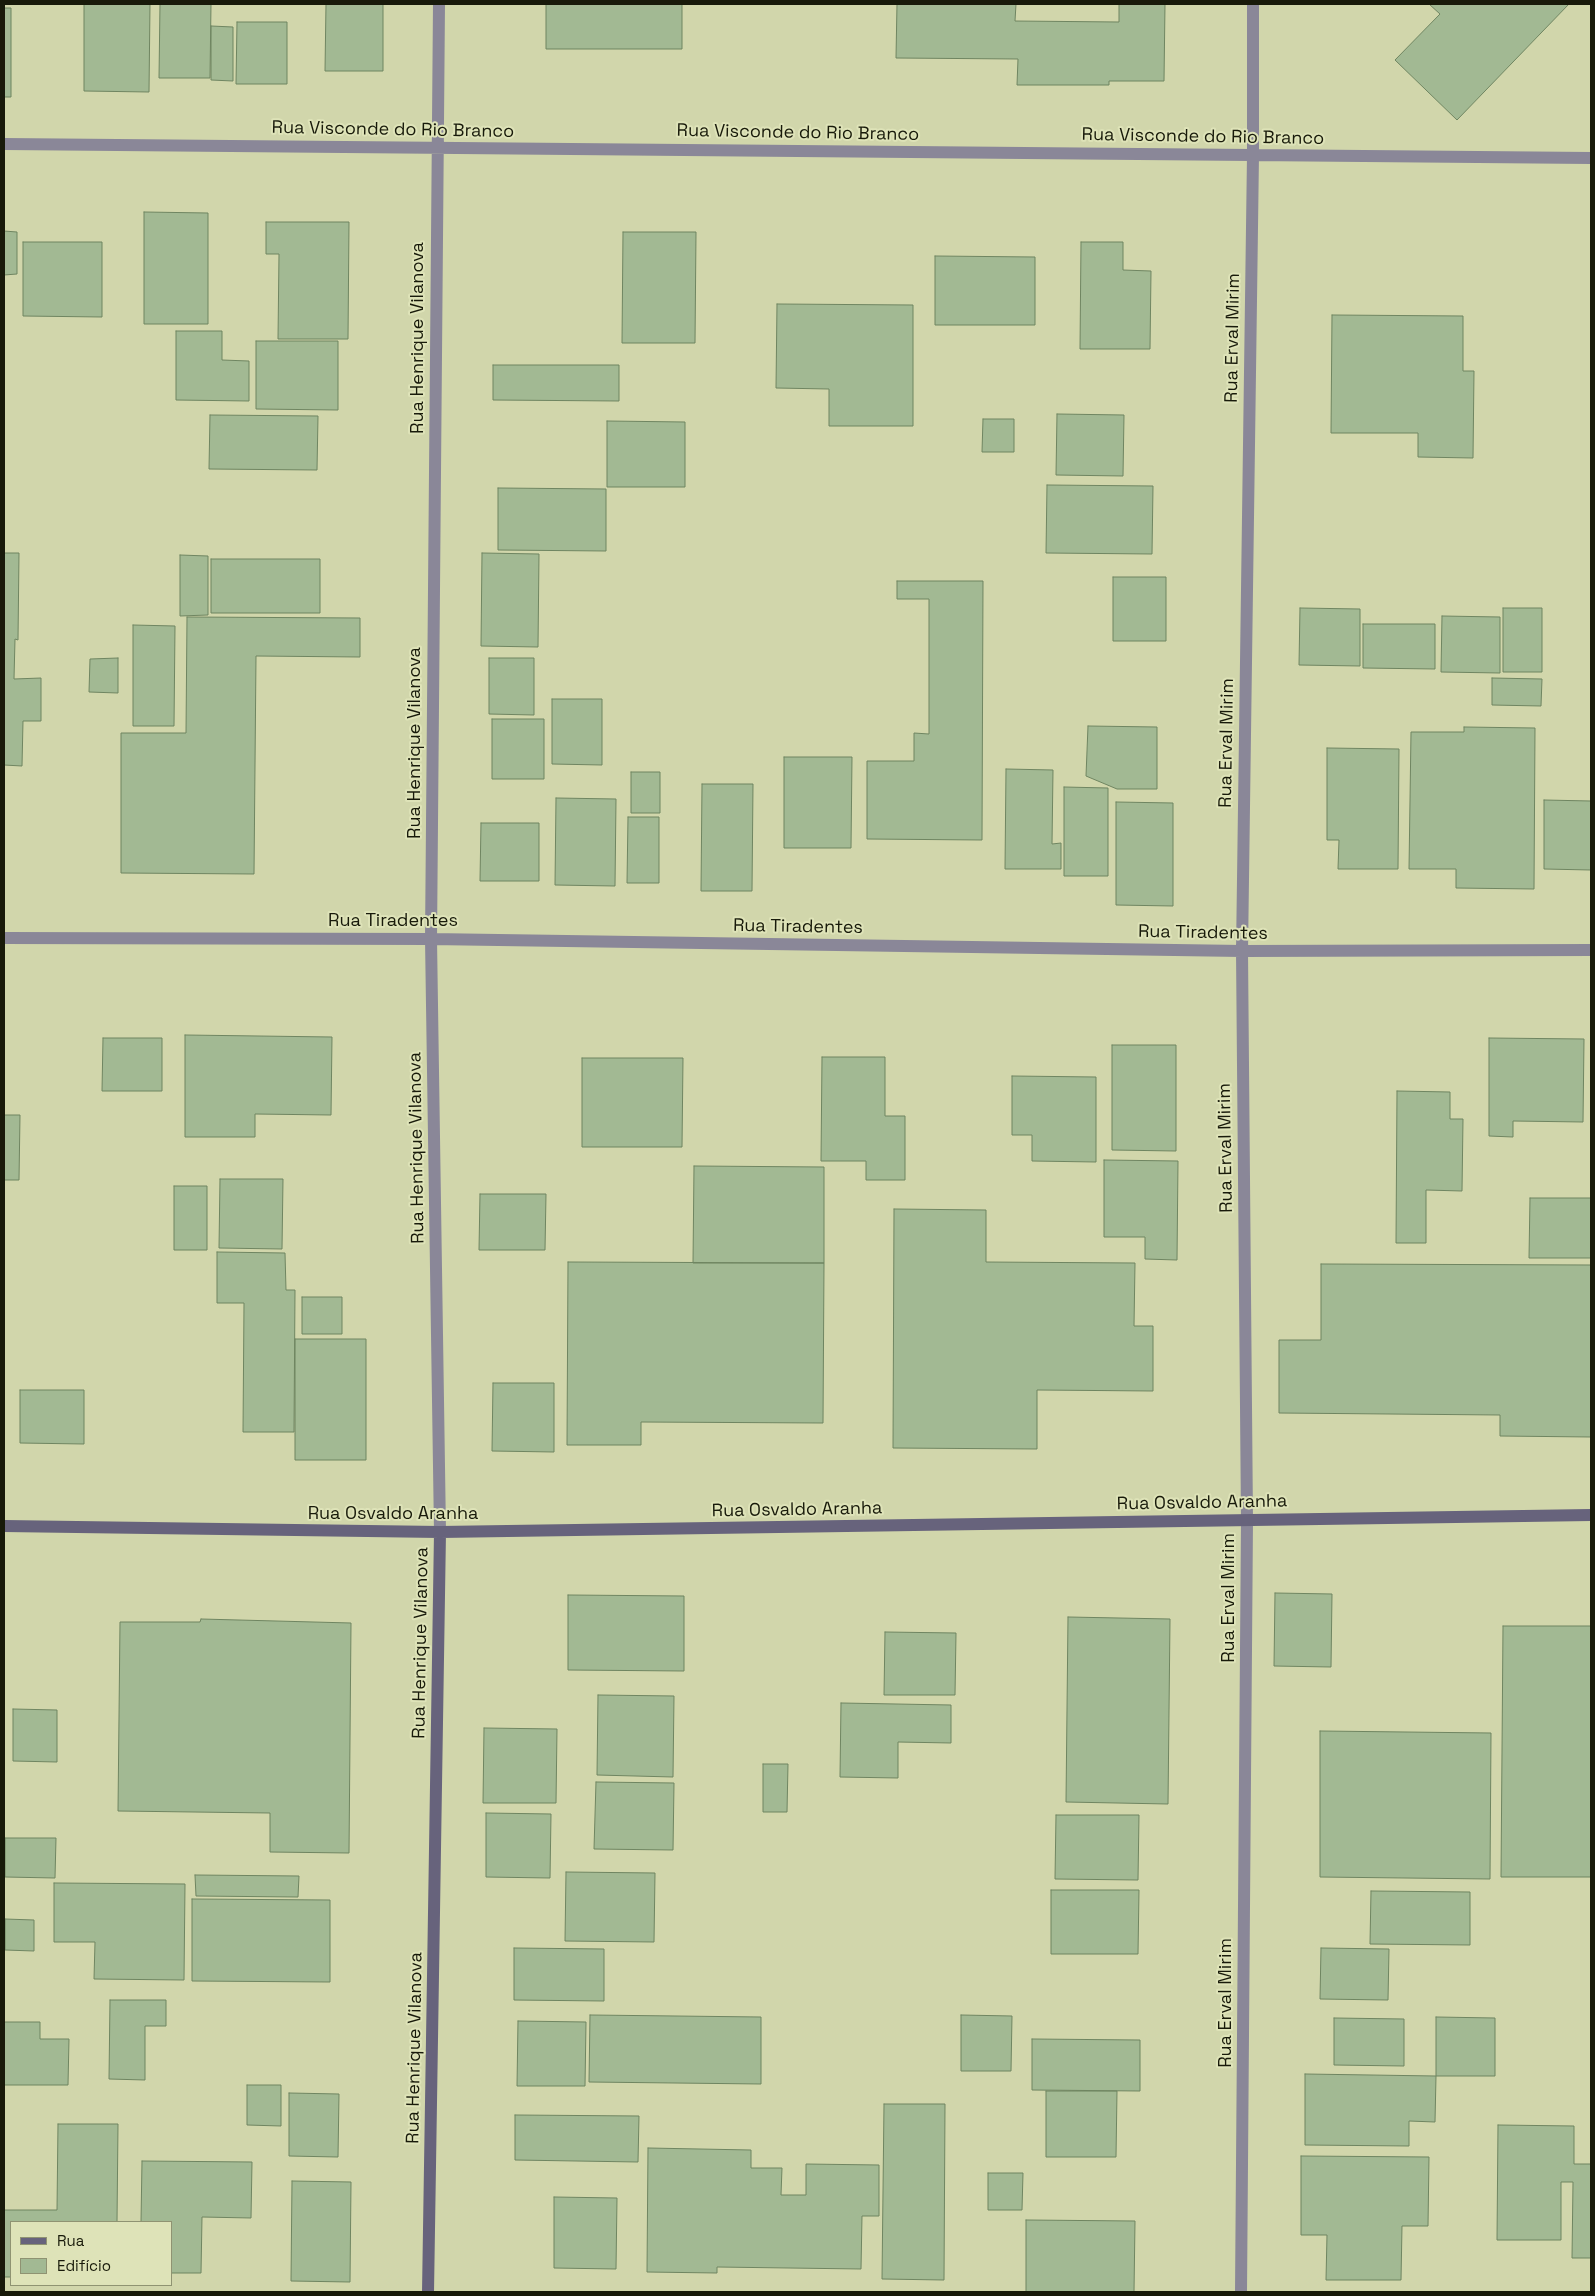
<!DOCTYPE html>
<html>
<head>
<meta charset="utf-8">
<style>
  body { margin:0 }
  #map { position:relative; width:1595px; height:2296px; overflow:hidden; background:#d1d6ab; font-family:"Space Grotesk",sans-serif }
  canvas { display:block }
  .frame { position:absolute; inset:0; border:5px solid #181a0a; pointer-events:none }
  .legend { position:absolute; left:10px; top:2221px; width:162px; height:65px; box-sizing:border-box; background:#dee3b8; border:1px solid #8f9372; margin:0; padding:6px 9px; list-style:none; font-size:15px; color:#181a0a }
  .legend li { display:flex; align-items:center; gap:10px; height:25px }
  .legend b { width:25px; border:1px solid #8f9372 }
</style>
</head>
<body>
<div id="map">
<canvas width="1595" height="2296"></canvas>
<div class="frame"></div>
<ul class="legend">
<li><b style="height:6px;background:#67637c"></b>Rua</li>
<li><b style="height:14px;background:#a2b993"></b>Edifício</li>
</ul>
</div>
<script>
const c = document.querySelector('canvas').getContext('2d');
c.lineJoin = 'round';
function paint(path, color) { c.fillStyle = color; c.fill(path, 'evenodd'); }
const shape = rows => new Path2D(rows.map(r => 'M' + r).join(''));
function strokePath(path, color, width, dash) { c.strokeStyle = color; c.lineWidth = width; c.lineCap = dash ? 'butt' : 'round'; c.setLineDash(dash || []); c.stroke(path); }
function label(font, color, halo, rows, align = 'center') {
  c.font = font + ' "Space Grotesk",sans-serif'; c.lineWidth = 4; c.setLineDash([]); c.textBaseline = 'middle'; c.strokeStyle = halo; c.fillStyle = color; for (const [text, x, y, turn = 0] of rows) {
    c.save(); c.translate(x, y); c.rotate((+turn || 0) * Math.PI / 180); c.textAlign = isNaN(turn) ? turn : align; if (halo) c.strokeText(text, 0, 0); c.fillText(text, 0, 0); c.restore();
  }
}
const building = shape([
  [84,4,150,4,149,92,84,91,84,4],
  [160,4,211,4,210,78,159,78,160,4],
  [326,4,383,4,383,71,325,71,326,4],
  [546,4,682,4,682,49,546,49,546,4],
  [897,4,1016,4,1015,21,1119,22,1119,4,1165,4,1164,81,1109,81,1109,85,1017,85,1018,59,896,58,897,4],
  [1429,4,1569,4,1457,120,1395,60,1440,14,1429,4],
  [4,8,11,8,11,97,4,97,4,8],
  [237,22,287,22,287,84,236,84,237,22],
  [211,26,233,27,233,81,211,80,211,26],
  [144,212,208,213,208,324,144,324,144,212],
  [266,222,349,222,348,339,278,339,279,254,266,254,266,222],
  [4,231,17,232,17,274,4,275,4,231],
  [623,232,696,232,695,343,622,343,623,232],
  [23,242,102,242,102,317,23,316,23,242],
  [1081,242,1123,242,1123,270,1151,271,1150,349,1080,349,1081,242],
  [935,256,1035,257,1035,325,935,325,935,256],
  [777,304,913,305,913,426,829,426,829,389,776,388,777,304],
  [1332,315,1463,316,1463,371,1474,371,1473,458,1418,457,1418,433,1331,433,1332,315],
  [176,331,222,331,222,360,249,361,249,401,176,400,176,331],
  [256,341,338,341,338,410,256,409,256,341],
  [493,365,619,365,619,401,493,400,493,365],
  [1057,414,1124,415,1123,476,1056,475,1057,414],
  [210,415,318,416,317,470,209,469,210,415],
  [983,419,1014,419,1014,452,982,452,983,419],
  [607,421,685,422,685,487,607,487,607,421],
  [1047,485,1153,486,1152,554,1046,553,1047,485],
  [498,488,606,489,606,551,498,550,498,488],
  [4,553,19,553,18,640,15,639,14,679,41,678,41,721,23,721,22,766,4,765,4,553],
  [482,553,539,554,538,647,481,646,482,553],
  [180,555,208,556,208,615,180,616,180,555],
  [211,559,320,559,320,613,211,613,211,559],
  [1113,577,1166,577,1166,641,1113,641,1113,577],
  [897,581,983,581,982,840,867,839,867,761,914,761,914,733,929,734,929,599,897,599,897,581],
  [1300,608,1360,609,1360,666,1299,665,1300,608],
  [1503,608,1542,608,1542,672,1503,672,1503,608],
  [1442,616,1500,617,1500,673,1441,672,1442,616],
  [187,617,360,618,360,657,256,656,254,874,121,873,121,733,186,733,187,617],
  [1363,624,1435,624,1435,669,1363,668,1363,624],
  [133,625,175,626,174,726,133,726,133,625],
  [118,658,118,693,89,692,90,659,118,658],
  [489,658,534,658,534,715,489,714,489,658],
  [1492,678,1542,679,1541,706,1492,705,1492,678],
  [552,699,602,699,602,765,552,764,552,699],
  [492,719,544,719,544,779,492,779,492,719],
  [1088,726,1157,727,1157,789,1117,789,1086,776,1088,726],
  [1464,727,1535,728,1534,889,1456,888,1456,869,1409,869,1411,732,1464,732,1464,727],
  [1327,748,1399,749,1398,869,1338,869,1339,840,1327,840,1327,748],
  [784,757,852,757,851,848,784,848,784,757],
  [1006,769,1053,770,1052,844,1061,843,1061,869,1005,869,1006,769],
  [631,772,660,772,660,813,631,813,631,772],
  [702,784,753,784,752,891,701,891,702,784],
  [1064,787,1108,788,1108,876,1064,876,1064,787],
  [556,798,616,799,615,886,555,885,556,798],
  [1544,800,1591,801,1591,870,1544,869,1544,800],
  [1116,802,1173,803,1173,906,1116,905,1116,802],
  [628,817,659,817,659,883,627,883,628,817],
  [481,823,539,823,539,881,480,881,481,823],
  [185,1035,332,1037,331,1115,255,1114,255,1137,185,1137,185,1035],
  [103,1038,162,1038,162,1091,102,1091,103,1038],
  [1489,1038,1584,1039,1583,1122,1513,1121,1513,1137,1489,1136,1489,1038],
  [1112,1045,1176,1045,1176,1151,1112,1150,1112,1045],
  [822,1057,885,1057,885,1116,905,1116,905,1180,866,1180,866,1161,821,1161,822,1057],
  [582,1058,683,1058,682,1147,582,1147,582,1058],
  [1012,1076,1096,1077,1096,1162,1032,1161,1032,1135,1012,1135,1012,1076],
  [1397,1091,1450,1092,1450,1119,1463,1119,1462,1191,1426,1190,1426,1243,1396,1243,1397,1091],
  [4,1115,20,1115,19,1180,4,1180,4,1115],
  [1104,1160,1178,1161,1177,1260,1145,1259,1145,1237,1104,1237,1104,1160],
  [694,1166,824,1167,824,1263,693,1263,694,1166],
  [220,1179,283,1179,282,1249,219,1248,220,1179],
  [174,1186,207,1186,207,1250,174,1250,174,1186],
  [480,1194,546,1194,545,1250,479,1250,480,1194],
  [1530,1198,1591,1198,1591,1258,1529,1258,1530,1198],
  [894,1209,986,1210,986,1262,1135,1263,1134,1326,1153,1326,1153,1391,1037,1390,1037,1449,893,1448,894,1209],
  [217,1252,285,1253,286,1290,295,1290,294,1432,243,1432,244,1303,217,1303,217,1252],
  [568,1262,824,1263,823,1423,641,1422,641,1445,567,1445,568,1262],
  [1321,1264,1591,1265,1591,1437,1500,1436,1500,1415,1279,1413,1279,1340,1321,1340,1321,1264],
  [302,1297,342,1297,342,1334,302,1334,302,1297],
  [295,1339,366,1339,366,1460,295,1460,295,1339],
  [493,1383,554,1383,554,1452,492,1451,493,1383],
  [20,1390,84,1390,84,1444,20,1443,20,1390],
  [1275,1593,1332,1594,1331,1667,1274,1666,1275,1593],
  [568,1595,684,1596,684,1671,568,1670,568,1595],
  [1068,1617,1170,1619,1168,1804,1066,1802,1068,1617],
  [201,1619,351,1623,349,1853,270,1852,270,1813,118,1811,120,1622,200,1622,201,1619],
  [1503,1626,1591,1626,1591,1877,1501,1877,1503,1626],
  [885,1632,956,1633,955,1695,884,1695,885,1632],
  [598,1695,674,1696,673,1777,597,1775,598,1695],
  [841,1703,951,1705,951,1743,898,1742,898,1778,840,1777,841,1703],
  [13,1709,57,1710,57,1762,13,1761,13,1709],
  [484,1728,557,1729,556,1803,483,1803,484,1728],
  [1320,1731,1491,1733,1490,1879,1320,1877,1320,1731],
  [763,1764,788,1764,787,1812,763,1812,763,1764],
  [596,1782,674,1783,673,1850,594,1849,596,1782],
  [486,1813,551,1814,550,1878,486,1877,486,1813],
  [1056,1815,1139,1815,1138,1880,1055,1879,1056,1815],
  [5,1838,56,1838,55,1878,5,1877,5,1838],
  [566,1872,655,1873,654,1942,565,1941,566,1872],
  [195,1875,299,1876,298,1897,196,1896,195,1875],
  [54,1883,185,1884,184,1980,94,1979,95,1942,54,1942,54,1883],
  [1051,1890,1139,1890,1138,1954,1051,1954,1051,1890],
  [1371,1891,1470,1892,1470,1945,1370,1944,1371,1891],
  [192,1899,330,1900,330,1982,192,1981,192,1899],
  [5,1919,34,1920,34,1951,5,1950,5,1919],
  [514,1948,604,1949,604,2001,514,2000,514,1948],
  [1321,1948,1389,1949,1388,2000,1320,1999,1321,1948],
  [110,2000,166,2000,166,2026,145,2026,145,2080,109,2079,110,2000],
  [590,2015,761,2017,761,2084,589,2082,590,2015],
  [961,2015,1012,2016,1011,2071,961,2071,961,2015],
  [1436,2017,1495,2018,1495,2076,1436,2076,1436,2017],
  [1334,2018,1404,2019,1404,2066,1334,2065,1334,2018],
  [518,2021,586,2022,585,2086,517,2086,518,2021],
  [4,2022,40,2022,40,2039,69,2039,68,2085,4,2085,4,2022],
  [1032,2039,1140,2040,1140,2091,1032,2090,1032,2039],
  [1305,2074,1436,2076,1435,2122,1409,2121,1409,2146,1305,2145,1305,2074],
  [247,2085,281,2085,281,2126,247,2125,247,2085],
  [1046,2091,1117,2091,1116,2157,1046,2157,1046,2091],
  [289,2093,339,2094,338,2157,289,2156,289,2093],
  [884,2104,945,2104,944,2280,882,2279,884,2104],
  [515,2115,639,2116,638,2162,515,2160,515,2115],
  [58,2124,118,2124,117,2222,11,2222,11,2277,4,2277,4,2210,57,2210,58,2124],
  [1498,2125,1574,2126,1574,2164,1591,2164,1591,2258,1572,2258,1573,2182,1561,2182,1561,2240,1497,2240,1498,2125],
  [648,2148,751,2150,751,2168,782,2168,781,2195,806,2195,806,2164,879,2165,879,2216,862,2216,861,2269,717,2267,717,2273,647,2272,648,2148],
  [1301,2156,1429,2157,1428,2226,1402,2226,1401,2280,1326,2280,1327,2235,1301,2235,1301,2156],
  [142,2161,252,2162,251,2218,202,2217,201,2273,171,2273,171,2222,141,2222,142,2161],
  [988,2173,1023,2173,1022,2210,988,2210,988,2173],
  [292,2181,351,2182,350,2282,291,2281,292,2181],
  [554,2197,617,2198,616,2269,554,2268,554,2197],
  [1026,2220,1135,2221,1134,2292,1026,2292,1026,2220]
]);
const street = shape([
  [439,4,431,939,440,1532],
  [4,144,1591,158],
  [4,938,431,939,1242,951,1591,950],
  [1241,2292,1247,1520,1242,951,1253,155,1253,4]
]);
const secondary = shape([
  [4,1526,440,1532,1591,1515],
  [428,2292,440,1532]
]);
const streetNames = [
  ["Rua Visconde do Rio Branco",393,130,1],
  ["Rua Visconde do Rio Branco",798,133,1],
  ["Rua Visconde do Rio Branco",1203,137,1],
  ["Rua Henrique Vilanova",418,338,-90],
  ["Rua Erval Mirim",1233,338,-89],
  ["Rua Henrique Vilanova",415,743,-90],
  ["Rua Erval Mirim",1227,743,-89],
  ["Rua Tiradentes",393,921],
  ["Rua Tiradentes",798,927,1],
  ["Rua Tiradentes",1203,933,1],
  ["Rua Henrique Vilanova",417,1148,-91],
  ["Rua Erval Mirim",1226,1148,-91],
  ["Rua Osvaldo Aranha",1202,1503,-1],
  ["Rua Osvaldo Aranha",797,1510,-1],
  ["Rua Osvaldo Aranha",393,1514],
  ["Rua Erval Mirim",1229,1598,-90],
  ["Rua Henrique Vilanova",421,1643,-89],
  ["Rua Erval Mirim",1226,2003,-90],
  ["Rua Henrique Vilanova",415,2048,-89]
];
paint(building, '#a2b993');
strokePath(building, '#6f8561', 1);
strokePath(street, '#8a8798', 12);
strokePath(secondary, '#67637c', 12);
label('18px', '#181a0a', '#dee3b8', streetNames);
</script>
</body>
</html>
